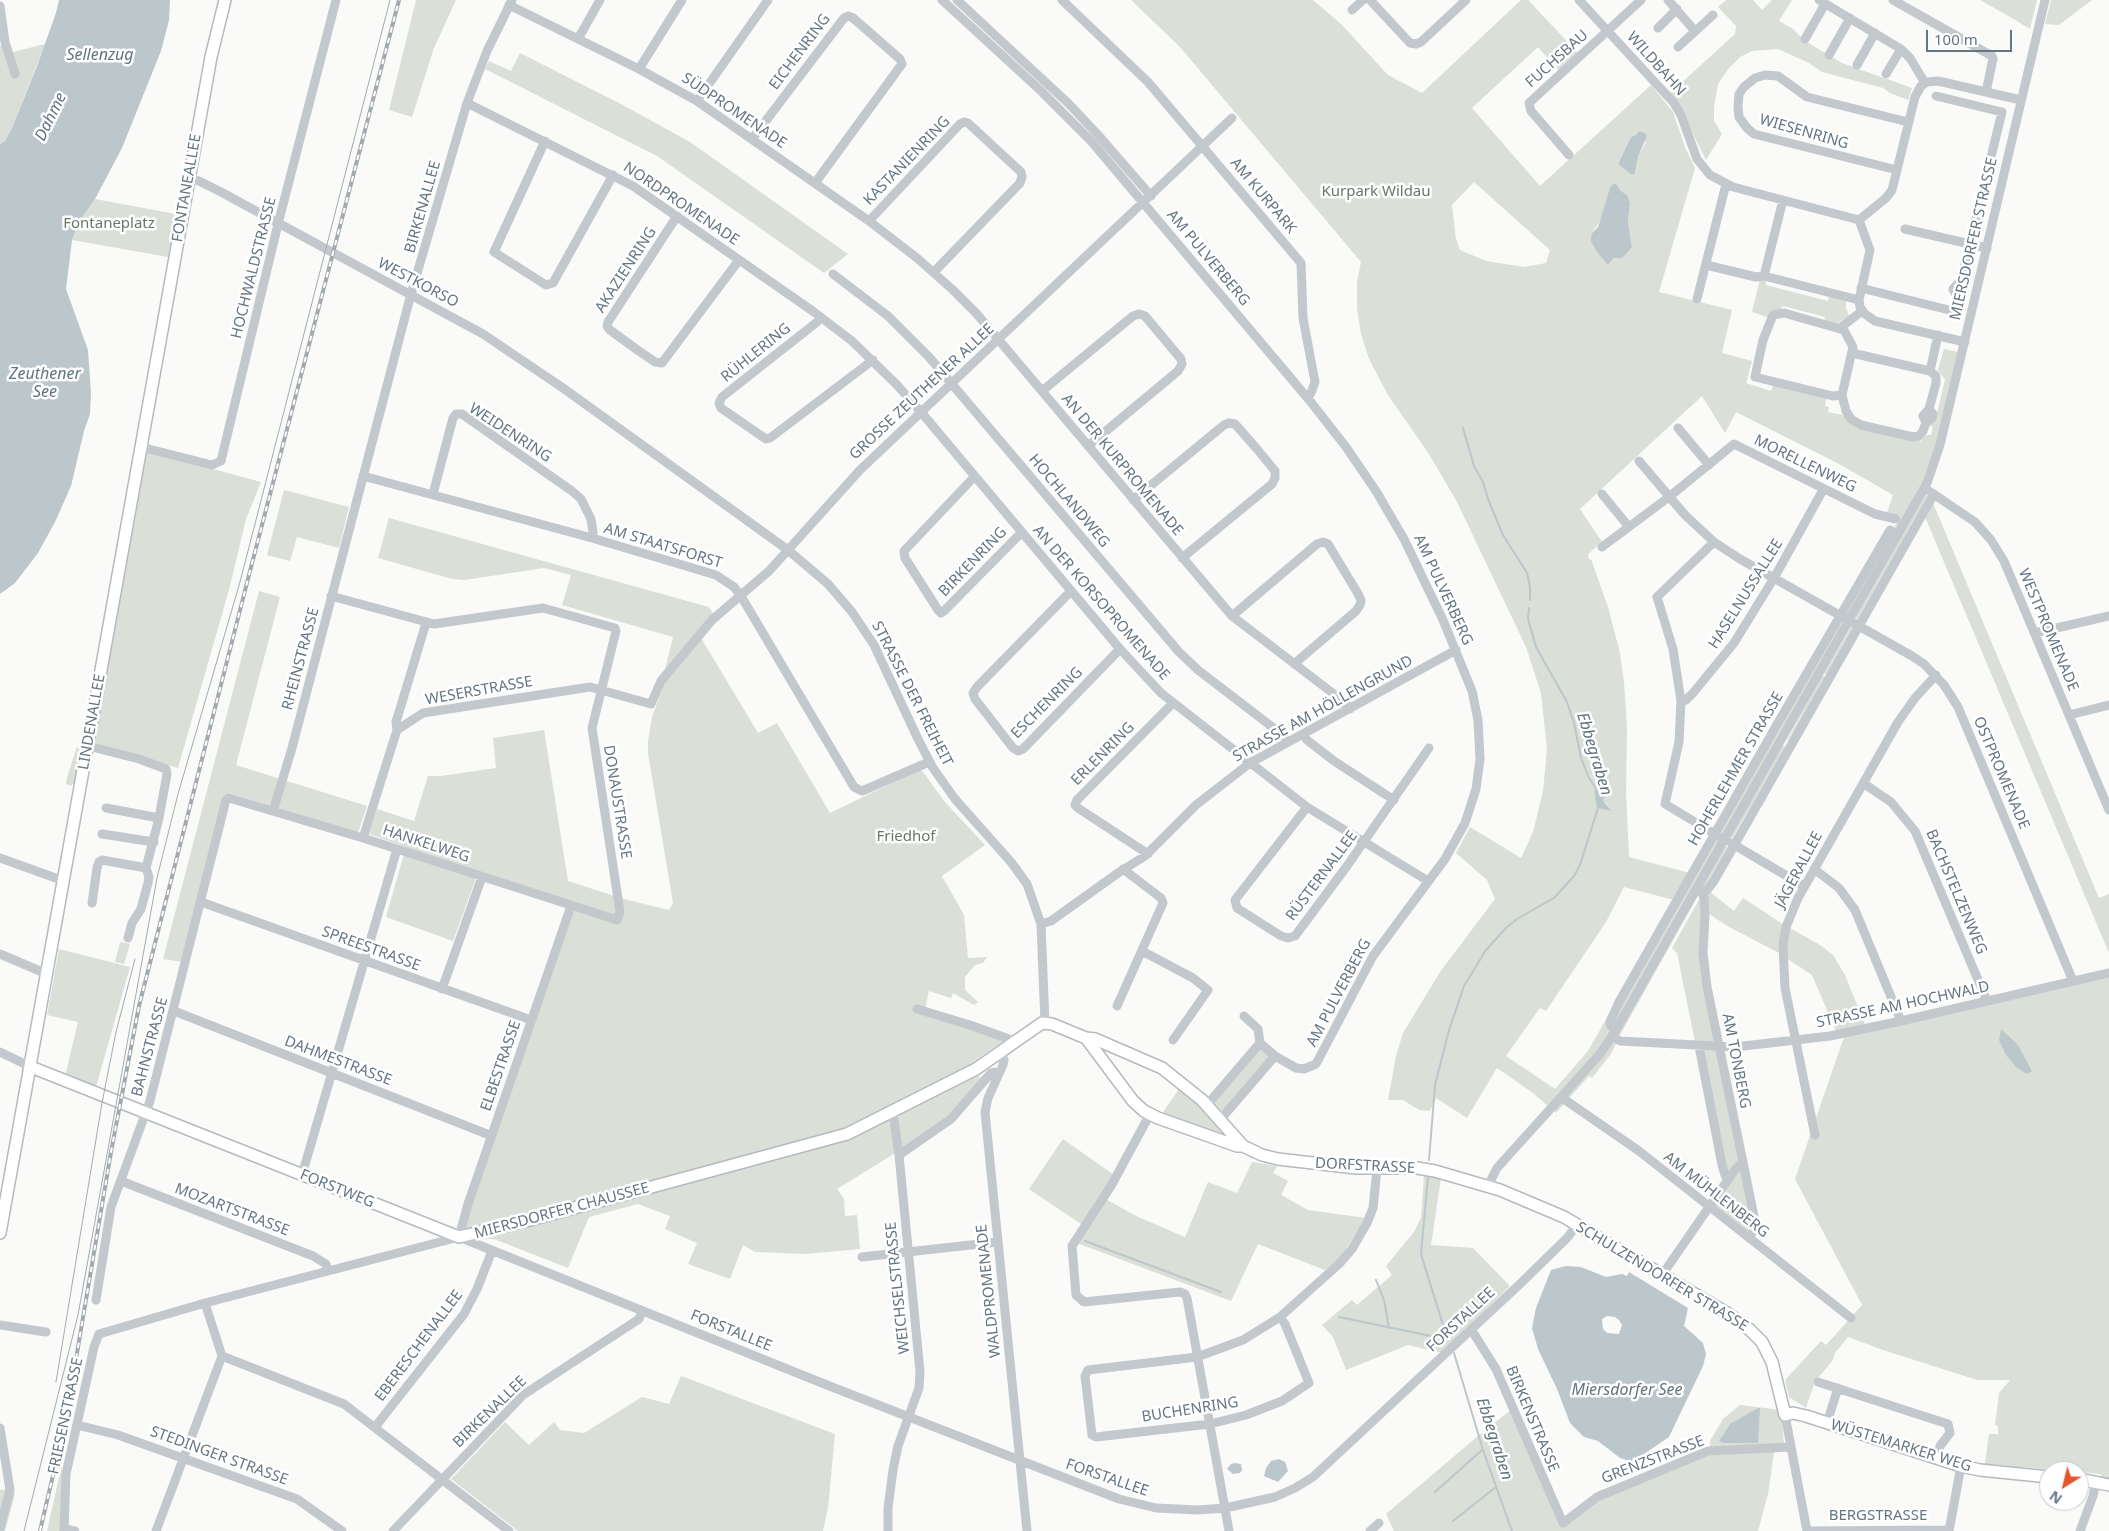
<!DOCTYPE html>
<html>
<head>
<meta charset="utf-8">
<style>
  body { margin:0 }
  #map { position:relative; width:2109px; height:1531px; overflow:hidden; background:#fafaf8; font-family:"Noto Sans",sans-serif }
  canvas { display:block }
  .north { position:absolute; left:2039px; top:1461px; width:50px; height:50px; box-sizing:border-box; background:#fff; border:1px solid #c1c8cd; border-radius:50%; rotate:216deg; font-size:14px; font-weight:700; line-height:20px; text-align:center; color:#657683 }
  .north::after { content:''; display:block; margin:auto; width:18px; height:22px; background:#e4572e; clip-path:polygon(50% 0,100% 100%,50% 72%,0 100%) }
  .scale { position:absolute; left:1926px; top:30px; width:86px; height:22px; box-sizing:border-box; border:2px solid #657683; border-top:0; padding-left:6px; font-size:15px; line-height:18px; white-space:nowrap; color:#657683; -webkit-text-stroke:4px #fff; paint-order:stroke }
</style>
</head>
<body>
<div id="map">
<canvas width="2109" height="1531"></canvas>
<div class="north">N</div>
<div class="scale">100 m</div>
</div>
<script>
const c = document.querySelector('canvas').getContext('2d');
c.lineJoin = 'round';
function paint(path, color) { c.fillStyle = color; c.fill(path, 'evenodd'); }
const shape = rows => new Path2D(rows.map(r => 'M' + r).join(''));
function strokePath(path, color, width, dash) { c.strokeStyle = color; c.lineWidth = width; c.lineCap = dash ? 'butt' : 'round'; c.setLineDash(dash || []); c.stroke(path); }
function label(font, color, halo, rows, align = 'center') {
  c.font = font + ' "Noto Sans",sans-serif'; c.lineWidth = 5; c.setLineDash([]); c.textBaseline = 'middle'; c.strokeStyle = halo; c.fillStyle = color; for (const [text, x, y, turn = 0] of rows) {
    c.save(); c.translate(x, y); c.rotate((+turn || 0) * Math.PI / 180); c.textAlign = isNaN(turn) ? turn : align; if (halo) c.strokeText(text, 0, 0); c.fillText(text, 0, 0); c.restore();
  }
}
const green = shape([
  [416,0,456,0,434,48,412,117,389,110],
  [1131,0,1313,0,1341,24,1388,75,1422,93,1521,0,1530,0,1529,1,1578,53,1559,71,1538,47,1472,108,1540,186,1651,85,1673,112,1685,147,1695,168,1659,292,1732,310,1722,353,1752,361,1746,383,1771,391,1774,383,1827,396,1825,406,1829,407,1828,412,1843,415,1849,421,1910,440,1921,441,1926,435,1931,435,1933,427,1929,425,1936,418,1945,380,1938,370,1944,349,1958,352,1937,444,1920,490,1697,894,1699,894,1620,1035,1611,1054,1592,1078,1589,1076,1556,1113,1533,1093,1497,1068,1467,1118,1436,1098,1430,1111,1419,1110,1403,1100,1388,1100,1396,1056,1403,1033,1440,972,1495,899,1487,880,1456,853,1470,827,1521,858,1533,832,1543,791,1547,749,1541,693,1526,647,1457,502,1429,454,1388,395,1369,359,1361,334,1357,308,1357,282,1361,262,1180,47],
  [1636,135,1646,142,1638,157,1635,173,1628,172,1618,164,1631,137],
  [1474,182,1550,250,1546,263,1524,267,1486,261,1460,250,1456,239,1452,205],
  [1620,190,1628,196,1630,204,1628,222,1632,247,1614,258,1609,264,1592,233],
  [1702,396,1725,433,1736,412,1841,465,1893,495,1887,513,1901,516,1690,873,1629,857,1626,793,1627,729,1624,682,1620,653,1608,607,1591,559,1589,560,1588,554,1602,542,1580,509],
  [1601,785,1610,793,1603,800,1608,805,1598,808,1595,787],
  [1624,887,1674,900,1588,1051,1555,1089,1506,1056,1540,1008,1546,1011,1606,922],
  [1726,0,1753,0,1762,10,1772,0,1792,0,1779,21,1793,29,1805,41,1842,63,1912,88,1908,100,1890,93,1883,88,1822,72,1809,63,1778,49,1752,51,1740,57,1729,68,1718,84,1714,107,1714,121,1722,134,1706,160,1689,126,1669,94,1735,34,1736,26,1718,7],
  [1980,0,2037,0,2030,29,2012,18],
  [2051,0,2092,0,2059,25,2045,24],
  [3,44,13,52,45,44,12,128,5,141,0,144,0,46],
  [520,53,621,104,690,142,848,254,824,273,657,156,485,69,489,61,511,71],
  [95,199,176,214,168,257,72,240,79,222],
  [1760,279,1766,280,1766,285,1828,301,1829,296,1846,300,1846,308,1849,316,1836,324,1824,321,1825,317,1783,306,1780,310,1770,313,1767,317,1752,312],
  [147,451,261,482,246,519,229,590,178,768,94,744],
  [284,490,349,507,339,548,297,537,290,561,267,555],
  [1925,495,1928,496,1857,620,1856,617],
  [1933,503,2099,898,2109,894,2109,953,1925,517],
  [389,518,687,601,709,607,714,615,665,669,673,637,562,605,571,575,544,568,465,580,452,579,378,558],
  [259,591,280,597,236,765,367,806,358,833,229,793,223,798,183,962,163,959],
  [1851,626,1855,629,1828,676,1824,674],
  [701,638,758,733,777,723,830,813,921,769,944,801,985,845,942,876,964,915,968,958,987,957,983,963,975,965,965,977,965,990,978,1002,974,1005,953,993,951,998,929,991,925,1009,1005,1040,972,1063,981,1080,950,1116,923,1136,837,1189,844,1199,845,1216,857,1215,860,1249,806,1254,755,1252,743,1245,730,1279,688,1264,697,1243,665,1229,670,1216,638,1204,589,1217,568,1268,494,1239,472,1238,465,1231,464,1227,575,906,478,873,453,941,386,917,406,847,369,834,377,809,414,821,428,776,441,776,496,768,493,738,544,730,568,881,624,899,669,910,673,903,648,753,648,741,652,717,666,679],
  [1822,675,1827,678,1788,741,1787,741],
  [1782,745,1786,747,1732,839,1731,835],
  [77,747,81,748,75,785,72,784,71,786,66,784,67,777],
  [1725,846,1730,848,1707,888,1701,887],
  [1709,891,1734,911,1743,898,1781,923,1820,945,1833,955,1845,975,1866,1027,1836,1031,1812,975,1779,953,1729,927,1709,914,1707,894],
  [1701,896,1714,1040,1713,1042,1695,1042,1677,953,1672,948],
  [120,942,130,944,124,964,115,962],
  [59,949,130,967,96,1087,65,1076,78,1022,47,1015],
  [2109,975,2109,1492,2102,1487,2101,1474,1985,1464,1989,1434,1998,1434,1998,1426,1995,1425,1999,1393,2010,1380,1977,1380,1883,1350,1848,1337,1835,1353,1833,1360,1818,1378,1816,1378,1806,1408,1789,1397,1785,1380,1821,1341,1826,1345,1862,1305,1795,1179,1844,1037],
  [1259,1048,1270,1056,1224,1113,1213,1103],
  [1706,1049,1717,1050,1738,1161,1730,1171,1727,1172,1704,1051],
  [1180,1088,1202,1104,1228,1133,1226,1137,1160,1116],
  [1063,1139,1114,1175,1102,1197,1138,1217,1185,1237,1208,1182,1237,1193,1252,1162,1277,1166,1273,1173,1288,1181,1281,1195,1308,1210,1366,1218,1338,1261,1325,1270,1258,1244,1231,1301,1077,1243,1084,1226,1029,1189],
  [1740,1170,1742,1171,1754,1224,1748,1231,1745,1231,1715,1208,1715,1203],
  [1424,1174,1441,1178,1431,1245,1473,1248,1510,1286,1442,1353,1408,1345,1346,1370,1333,1337,1322,1325,1352,1300,1357,1305,1392,1275,1386,1266,1414,1232,1421,1218],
  [681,1376,835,1434,828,1508,823,1531,518,1531,451,1479,505,1422,529,1445,554,1422,560,1430,584,1433,642,1397,669,1404],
  [1740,1405,1781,1410,1784,1445,1774,1453,1768,1494,1758,1531,1394,1531,1386,1514,1478,1436,1512,1409,1561,1526,1587,1506,1710,1453,1710,1441,1723,1419],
  [62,1464,62,1531,47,1531],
  [7,1489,15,1494,5,1531,0,1531,0,1490]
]);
const water = shape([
  [59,0,170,0,169,20,161,51,122,148,95,199,79,222,72,240,66,289,88,350,91,394,90,414,84,431,71,486,55,522,38,553,15,583,0,594,0,144,5,141,12,128,37,66,56,13],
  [1639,131,1645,133,1647,136,1638,157,1635,173,1632,175,1618,164,1631,137,1636,135],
  [1613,184,1616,184,1620,190,1628,196,1630,204,1628,222,1632,247,1622,258,1614,258,1608,265,1597,252,1591,241,1592,233,1598,227,1610,188],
  [1597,781,1601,785,1607,782,1611,791,1603,800,1611,811,1598,808,1596,793],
  [2001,1029,2018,1045,2032,1071,2027,1074,2017,1068,2006,1055,1999,1040],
  [1566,1266,1581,1267,1606,1277,1622,1274,1627,1276,1629,1272,1688,1308,1684,1326,1703,1343,1706,1354,1703,1366,1669,1437,1632,1462,1620,1458,1598,1441,1584,1437,1570,1423,1557,1389,1538,1349,1532,1328,1536,1308,1551,1270],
  [1607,1316,1615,1317,1619,1320,1622,1325,1619,1334,1607,1333,1603,1329,1602,1319],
  [1758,1408,1760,1408,1758,1443,1723,1443,1719,1441,1730,1424],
  [1279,1459,1285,1462,1288,1471,1278,1482,1264,1476,1266,1468,1271,1461],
  [1235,1463,1241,1464,1242,1470,1240,1473,1233,1474,1227,1469,1231,1464]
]);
const stream = shape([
  [1463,428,1474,466,1483,482,1488,499,1503,535,1527,573,1530,587,1530,600],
  [1429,1160,1435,1085,1449,1030,1464,986,1486,950,1506,928,1517,919,1554,898,1574,876,1580,865,1598,808,1595,787,1589,778,1581,758,1574,723,1567,702,1536,647,1528,619,1529,608],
  [1428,1177,1421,1254,1448,1341],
  [1085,1241,1221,1292],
  [1376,1280,1384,1300,1389,1328],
  [1339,1317,1431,1336,1444,1336],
  [1454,1353,1483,1450,1512,1531],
  [1435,1492,1482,1450],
  [1453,1521,1496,1487]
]);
const minor = shape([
  [942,0,1040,90,1092,142,1310,401,1346,447,1376,491,1404,539,1443,620,1472,691,1478,720,1480,759,1476,789,1465,823,1445,859,1373,956,1316,1064,1304,1069,1296,1068,1275,1056,1260,1043,1258,1029,1244,1016],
  [957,0,1069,104,1099,136,1151,196],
  [1062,0,1148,82,1301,263,1303,318,1315,382,1311,393,1307,397],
  [1370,0,1410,43,1416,44,1421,42,1466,0],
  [1579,0,1674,103,1681,115,1697,159,1710,175,1733,187,1859,220],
  [1668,0,1695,31],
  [1819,0,1901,49,1910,58,1925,83],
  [1893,0,1992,56,1993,59,1986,92],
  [509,5,639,69,697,101,869,221,917,258,953,290,976,313,1232,616,1343,701,1350,709],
  [0,6,5,42,15,74],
  [1352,10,1363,0],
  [1658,28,1677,9],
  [578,39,600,0],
  [1805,39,1825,4],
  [1678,47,1713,15],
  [1829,55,1850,18],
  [1857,65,1875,33],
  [639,69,682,0],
  [1886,74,1901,49],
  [697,101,768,0],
  [467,103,633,186,814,312,852,341,897,385,921,412,1120,649,1161,693,1307,807,1428,881],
  [752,139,844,18,848,16,853,18,900,59,902,64,815,183],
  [545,141,494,252,546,285,553,283,613,175],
  [1569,155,1531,111,1529,103,1641,0],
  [1897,170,1754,134,1747,128,1739,117,1738,107,1739,94,1744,87,1755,78,1765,75,1778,76,1807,97,1908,122],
  [189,178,199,181,221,192,483,334,563,388,788,550,828,584,852,612,874,645,918,739,933,768,955,799,1011,862,1027,884,1041,924,1045,1023],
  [1783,200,1764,276,1859,300],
  [677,216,608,322,607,326,610,330,636,349,655,362,662,363,739,260],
  [1859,220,1886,198,1892,190,1915,97,1921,86,1927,82,1938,81,2021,100],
  [1859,220,1870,250,1859,300,1860,307,1865,314,1875,321,1965,342],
  [869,221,960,124,964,122,968,123,1021,172,1022,177,1020,183,934,272],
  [1905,229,1987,248],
  [1706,265,1756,277,1764,276],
  [833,274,888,316,929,357,1179,652,1198,670,1284,736,1288,742],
  [1861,288,1949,310,1953,309,1956,304,1958,298,1953,289,1961,280,2002,112,1936,96],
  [1958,298,1964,291,1961,280],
  [1697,299,1726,184],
  [821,317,817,322,722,397,719,403,721,408,760,435,766,439,770,438,873,360],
  [1840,328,1862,311],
  [1852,353,1930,371,1936,376,1936,383,1929,409,1923,416,1926,422],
  [1930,371,1938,335],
  [1042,391,1133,316,1139,314,1145,316,1181,359,1182,364,1178,371,1088,446],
  [1842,395,1833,396,1755,377,1763,340,1773,315,1784,313,1844,330,1853,347,1842,395,1846,411,1851,419,1861,425,1913,437,1919,436,1923,431,1926,422,1932,418,1933,414,1929,409],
  [1678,428,1709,465],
  [141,447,212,465,221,461,278,224,336,0],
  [1639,461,1685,515,1714,542,1740,559,1912,656,1924,664,1944,685,1958,707,2073,981],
  [363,476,592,538,716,575,734,587,741,596,854,787,862,791,929,762],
  [975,476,904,551,905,558,938,610,941,613,944,611,1022,532],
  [1929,491,1975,522,1991,540,2004,561,2109,810],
  [433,494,453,418,456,414,462,414,572,491,581,499,591,519,593,532,592,538],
  [1602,494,1629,527],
  [1133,500,1224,425,1229,423,1235,424,1257,449,1275,471,1275,478,1272,484,1182,558],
  [1714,542,1657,597,1673,649,1681,701,1679,742,1665,804,1720,837],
  [1602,547,1669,497,1734,444,1875,514,1896,519],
  [1071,591,977,687,973,693,975,699,1013,748,1018,751,1023,749,1120,649],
  [1232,616,1317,544,1323,542,1328,544,1357,592,1361,600,1360,605,1356,611,1294,664],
  [2035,633,2109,616],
  [1681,701,1686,700,1693,693,1734,643,1774,578,1823,490],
  [2069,715,2109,705],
  [397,730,396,722,426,623],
  [1303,734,1307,740,1334,761,1394,800],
  [88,746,139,759,166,769,167,774,159,818,146,868,149,877,148,883,141,909,132,923,128,938],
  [1863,783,1891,802,1915,831,1987,1001],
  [1307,807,1235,900,1237,908,1281,936,1288,938,1295,936,1347,866,1429,748],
  [106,808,159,818],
  [273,811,292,748,411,294,467,103,487,51,512,0],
  [102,834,154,842],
  [363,838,397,730,423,713,590,687,651,704,661,681,712,620,769,571,860,470,1232,118],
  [1731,843,1804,886],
  [1148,854,1078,808,1075,805,1077,800,1172,704],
  [0,858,64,881],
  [1814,869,1839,888,1855,910,1901,1021],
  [1697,889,1702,892,1704,898,1705,915,1703,953,1707,987,1756,1226,1749,1238],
  [1702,892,1707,890,1714,881,1934,494],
  [201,902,531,1020],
  [92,903,97,868,99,862,102,860,146,868],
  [1041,924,1051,921,1118,873,1145,856,1196,805,1250,763,1456,650],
  [1142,951,1193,978,1208,990,1173,1040],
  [0,954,47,974],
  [442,989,482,877],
  [1117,1006,1163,903,1161,898,1123,869],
  [917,1009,970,1025,1009,1039,1012,1044],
  [174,1011,492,1136],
  [1616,1030,1611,1026,1610,1022,1619,1002,1775,728,1890,530,1898,535],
  [1612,1036,1620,1041,1735,1047,1830,1036,1901,1021,2109,973],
  [1699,1046,1722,1165,1725,1175,1728,1179],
  [0,1052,31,1067],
  [1000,1052,1004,1060,1003,1065,988,1098,985,1112,1027,1531],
  [1561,1097,1639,1151,1851,1318],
  [1207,1105,1260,1043],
  [1150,1114,1111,1186,1072,1246,1076,1295,1084,1302,1180,1292,1185,1294,1187,1298,1229,1531],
  [1220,1120,1275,1056],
  [1815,1135,1785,988,1783,945,1786,927,1798,898,1898,722,1915,698,1936,675],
  [899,1155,951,1119,991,1073,995,1072,999,1073],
  [302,1175,397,849],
  [121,1181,313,1256,326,1264,328,1271],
  [1488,1186,1497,1168,1600,1054,1616,1030,1927,483,1940,445,2045,0],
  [459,1237,827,1385,1119,1499,1156,1508,1198,1510,1225,1508,1275,1497,1295,1488,1313,1477,1520,1284,1567,1238,1577,1225],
  [459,1237,468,1204,571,906],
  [862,1257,998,1242],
  [1662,1275,1734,1171,1743,1161],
  [96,1300,111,1207,150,1101,226,800,229,798,363,838,611,918,617,920,620,912,592,728,616,631,615,628,543,608,434,624,331,596],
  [1280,1317,1285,1324,1309,1383,1282,1401,1246,1415,1210,1424,1096,1437,1092,1435,1085,1376,1088,1370,1197,1357,1243,1340,1280,1317],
  [1280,1317,1339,1264,1352,1249,1367,1223,1373,1208,1377,1169],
  [0,1325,46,1332],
  [1471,1329,1496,1369,1563,1523,1597,1497,1708,1451,1791,1447],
  [222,1356,344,1404,509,1531],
  [1818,1382,1948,1424,1950,1433,1940,1446,1936,1458],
  [1785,1415,1807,1531],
  [1827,1423,1838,1388],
  [77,1425,118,1435,297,1499,342,1531],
  [375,1427,464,1314,477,1289,492,1251],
  [0,1428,10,1490,0,1528],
  [64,1529,75,1531],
  [64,1531,66,1474,94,1347,99,1334,205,1303,459,1237],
  [156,1531,222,1356,205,1303],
  [393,1531,523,1395,639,1319,642,1311],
  [888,1531,888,1508,893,1470,898,1446,919,1388,920,1372,899,1155,894,1119,891,1113],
  [1370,1531,1379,1523],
  [1807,1531,1949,1530],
  [1949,1531,1961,1466],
  [2080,1531,2093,1496,2096,1481]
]);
const major = shape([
  [1086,1038,1133,1101,1144,1111,1158,1118,1237,1146,1243,1146,1262,1155,1278,1159,1356,1168,1417,1168,1435,1171,1500,1190,1564,1217,1727,1313,1750,1330,1762,1342,1772,1362,1785,1415,1793,1413,1806,1416,1961,1466,1980,1470,2049,1477],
  [31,1067,459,1237,530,1220,847,1134,976,1069,1042,1023,1052,1024,1086,1038,1095,1039,1162,1068,1202,1100,1243,1146],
  [0,1233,211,57,225,0],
  [2079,1479,2109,1485]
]);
const tram = shape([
  [56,1382,102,1103,116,1032,135,959],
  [24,1531,78,1315,157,878,178,794,240,582,390,0]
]);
const rail = shape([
  [40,1531,65,1424,111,1152,139,1006,250,571,399,0]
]);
const streetNames = [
  ["EICHENRING",800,52,-53],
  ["FUCHSBAU",1557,59,-42],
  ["WILDBAHN",1656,64,48],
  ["SÜDPROMENADE",734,111,34],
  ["WIESENRING",1804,132,16],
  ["KASTANIENRING",907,161,-46],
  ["FONTANEALLEE",187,188,-80],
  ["AM KURPARK",1263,196,50],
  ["NORDPROMENADE",681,204,34],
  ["BIRKENALLEE",423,207,-74],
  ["MIERSDORFER STRASSE",1974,239,-77],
  ["AM PULVERBERG",1208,258,50],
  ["HOCHWALDSTRASSE",254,268,-76],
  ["AKAZIENRING",626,270,-57],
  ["WESTKORSO",418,283,28],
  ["RÜHLERING",756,353,-39],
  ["GROSSE ZEUTHENER ALLEE",922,392,-43],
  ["WEIDENRING",510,433,33],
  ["MORELLENWEG",1805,464,26],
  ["AN DER KURPROMENADE",1122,465,50],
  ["HOCHLANDWEG",1069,501,50],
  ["AM STAATSFORST",663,546,17],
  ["BIRKENRING",973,562,-46],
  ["AM PULVERBERG",1443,590,65],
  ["HASELNUSSALLEE",1746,594,-58],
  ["AN DER KORSOPROMENADE",1101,603,49],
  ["WESTPROMENADE",2048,630,67],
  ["RHEINSTRASSE",301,659,-75],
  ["WESERSTRASSE",479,691,-10],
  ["STRASSE DER FREIHEIT",912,694,63],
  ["ESCHENRING",1047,703,-45],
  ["STRASSE AM HÖLLENGRUND",1323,709,-29],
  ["LINDENALLEE",92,722,-80],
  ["ERLENRING",1103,754,-45],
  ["HOHERLEHMER STRASSE",1736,769,-60],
  ["OSTPROMENADE",2001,773,67],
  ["DONAUSTRASSE",617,802,81],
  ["HANKELWEG",426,844,18],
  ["JÄGERALLEE",1799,870,-62],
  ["RÜSTERNALLEE",1322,876,-53],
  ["BACHSTELZENWEG",1956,892,67],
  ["SPREESTRASSE",371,949,20],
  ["AM PULVERBERG",1339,993,-62],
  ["STRASSE AM HOCHWALD",1903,1005,-12],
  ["BAHNSTRASSE",150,1047,-75],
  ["DAHMESTRASSE",338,1061,21],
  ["AM TONBERG",1736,1061,79],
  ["ELBESTRASSE",501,1066,-71],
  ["DORFSTRASSE",1365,1166,3],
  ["FORSTWEG",337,1189,22],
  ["AM MÜHLENBERG",1716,1195,38],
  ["MOZARTSTRASSE",232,1210,21],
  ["MIERSDORFER CHAUSSEE",562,1211,-15],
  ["SCHULZENDORFER STRASSE",1662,1277,31],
  ["WEICHSELSTRASSE",898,1288,-96],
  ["WALDPROMENADE",989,1291,-96],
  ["FORSTALLEE",1461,1320,-43],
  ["FORSTALLEE",731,1331,22],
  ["EBERESCHENALLEE",419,1346,-53],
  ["BUCHENRING",1190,1410,-9],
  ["BIRKENALLEE",490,1412,-44],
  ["FRIESENSTRASSE",66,1416,-78],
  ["BIRKENSTRASSE",1532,1419,67],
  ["WÜSTEMARKER WEG",1901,1446,17],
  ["STEDINGER STRASSE",219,1456,20],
  ["GRENZSTRASSE",1653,1460,-21],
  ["FORSTALLEE",1107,1478,19],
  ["BERGSTRASSE",1878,1516]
];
const parkNames = [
  ["Kurpark Wildau",1376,192],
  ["Fontaneplatz",109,224],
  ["Friedhof",906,837]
];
const waterNames = [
  ["Sellenzug",100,55],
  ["Dahme",51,117,-64],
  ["Zeuthener",45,374],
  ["See",45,392],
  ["Ebbegraben",1594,754,73],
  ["Miersdorfer See",1627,1390],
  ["Ebbegraben",1494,1439,72]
];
paint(green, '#dadfd7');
paint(water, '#bbc7cb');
strokePath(stream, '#bbc7cb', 2);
strokePath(major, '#b5babe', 14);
strokePath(minor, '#c3c8cc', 9);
strokePath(major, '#fff', 11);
strokePath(tram, '#a2aab0', 1);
strokePath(rail, '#a2aab0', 4);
strokePath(rail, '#fff', 2, [5.5]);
label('15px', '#657683', '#fff', streetNames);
label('15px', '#687a64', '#fff', parkNames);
label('italic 16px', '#60757c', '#fff', waterNames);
</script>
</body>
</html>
